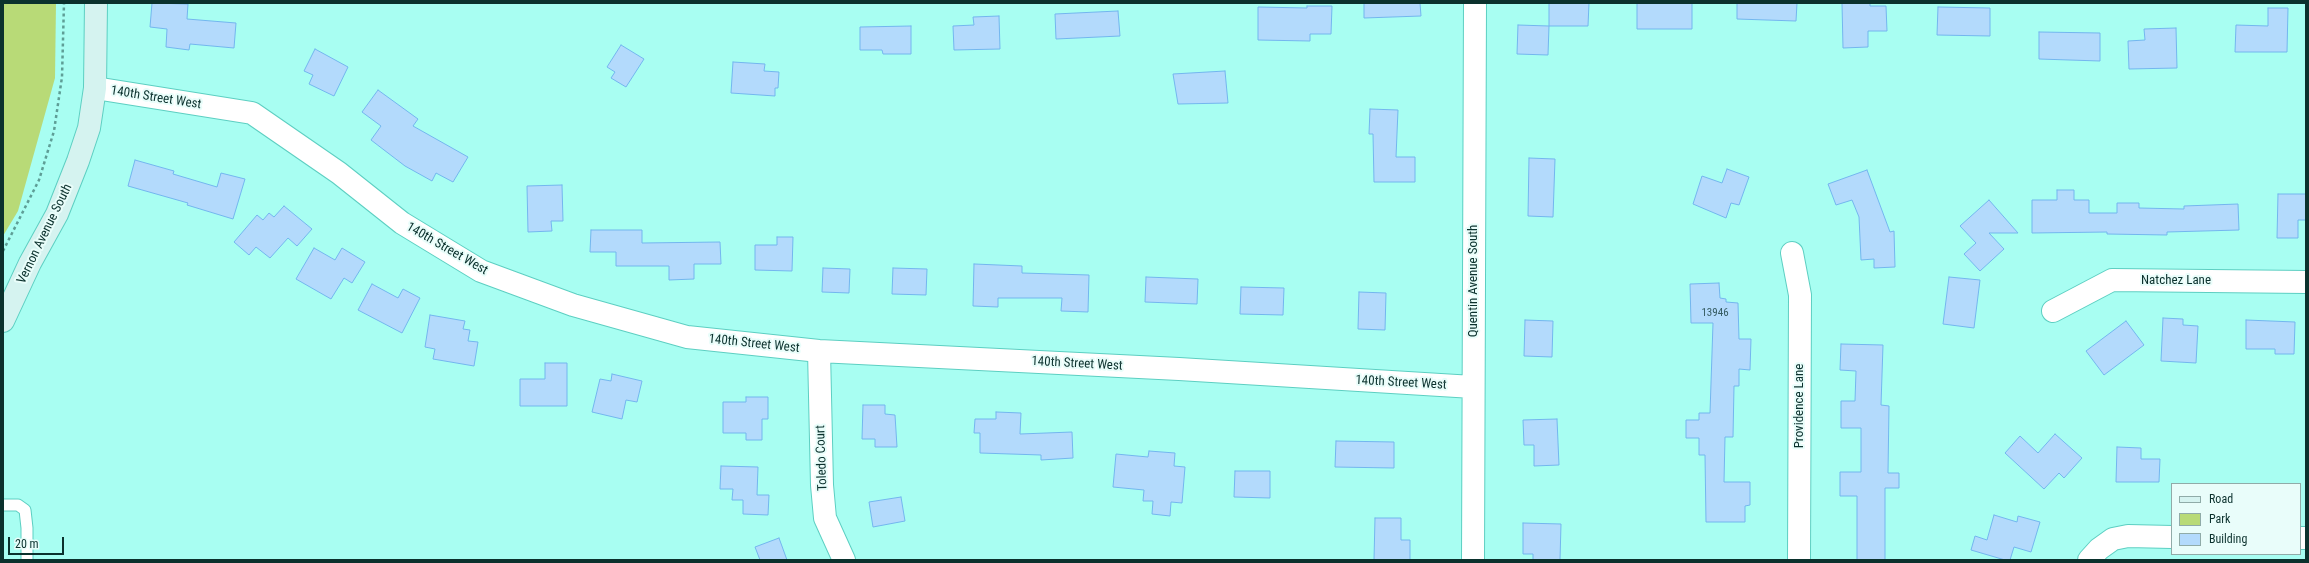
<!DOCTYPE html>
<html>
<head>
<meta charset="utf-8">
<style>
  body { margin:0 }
  #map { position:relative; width:2309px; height:563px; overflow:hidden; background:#a8fef2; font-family:"Roboto Condensed",sans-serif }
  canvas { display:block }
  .frame { position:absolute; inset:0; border:4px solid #0b312d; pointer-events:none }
  .legend { position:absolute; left:2171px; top:483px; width:130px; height:72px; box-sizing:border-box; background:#e9fdfa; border:1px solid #90aba8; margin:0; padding:5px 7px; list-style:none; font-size:12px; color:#0b312d }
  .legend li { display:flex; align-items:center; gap:8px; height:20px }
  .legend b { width:20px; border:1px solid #90aba8 }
  .scale { position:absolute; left:8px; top:537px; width:56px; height:18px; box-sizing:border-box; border:2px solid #0b312d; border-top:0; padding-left:5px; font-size:12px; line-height:14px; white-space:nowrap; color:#0b312d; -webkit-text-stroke:3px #e9fdfa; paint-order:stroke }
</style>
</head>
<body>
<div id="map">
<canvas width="2309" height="563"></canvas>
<div class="frame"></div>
<ul class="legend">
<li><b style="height:5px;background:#d5f3f0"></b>Road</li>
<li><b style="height:11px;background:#b8da77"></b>Park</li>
<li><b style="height:11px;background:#b3dafc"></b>Building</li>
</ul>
<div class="scale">20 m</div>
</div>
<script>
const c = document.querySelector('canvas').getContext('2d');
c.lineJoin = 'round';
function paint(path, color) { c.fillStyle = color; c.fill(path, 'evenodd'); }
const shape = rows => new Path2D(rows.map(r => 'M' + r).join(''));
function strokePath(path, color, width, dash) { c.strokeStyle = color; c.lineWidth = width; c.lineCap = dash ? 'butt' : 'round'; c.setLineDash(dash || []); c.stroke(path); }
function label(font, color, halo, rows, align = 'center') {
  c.font = font + ' "Roboto Condensed",sans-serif'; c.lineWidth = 4; c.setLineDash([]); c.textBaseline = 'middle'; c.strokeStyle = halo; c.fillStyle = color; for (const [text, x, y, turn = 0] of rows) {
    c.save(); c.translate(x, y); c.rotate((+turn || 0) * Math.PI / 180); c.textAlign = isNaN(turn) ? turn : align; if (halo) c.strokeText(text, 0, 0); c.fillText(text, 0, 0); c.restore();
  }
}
const green = shape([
  [3,3,56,3,55,78,18,211,3,236]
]);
const building = shape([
  [152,3,188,4,187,19,236,23,234,48,190,44,189,50,166,47,167,29,150,27,152,3],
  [1364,3,1420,3,1421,16,1364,18,1364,3],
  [1549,3,1589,3,1588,26,1549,26,1549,3],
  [1637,3,1692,3,1692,29,1637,29,1637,3],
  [1737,3,1797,3,1796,21,1737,19,1737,3],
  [1842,3,1870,3,1870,6,1886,6,1887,31,1868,31,1868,47,1843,48,1842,3],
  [1307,6,1332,6,1331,34,1310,34,1310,41,1258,40,1258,7,1307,8,1307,6],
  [1938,7,1990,8,1990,36,1937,35,1938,7],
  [2268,8,2288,8,2287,52,2235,52,2236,25,2268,26,2268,8],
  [1118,11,1120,36,1056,39,1055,14,1118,11],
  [999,16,1000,49,954,50,953,26,974,25,973,17,999,16],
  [1518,25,1549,26,1548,55,1517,54,1518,25],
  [911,26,911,54,883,54,882,50,860,50,860,27,911,26],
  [2176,28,2177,68,2129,69,2128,41,2145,40,2144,29,2176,28],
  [2039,32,2100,33,2100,61,2039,59,2039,32],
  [621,45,644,59,626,87,611,78,615,72,607,67,621,45],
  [315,49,348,67,334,96,309,84,313,75,304,71,315,49],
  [733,62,765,64,764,71,779,72,778,88,775,88,775,96,731,93,733,62],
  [1225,71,1228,103,1178,104,1173,74,1225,71],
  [378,90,418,119,413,126,468,157,453,182,436,173,432,181,405,166,371,140,381,126,362,112,378,90],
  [1370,109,1398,110,1396,157,1415,157,1415,182,1374,182,1373,134,1369,134,1370,109],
  [1529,158,1555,159,1553,217,1528,216,1529,158],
  [135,160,174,171,173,174,217,187,221,173,245,179,233,219,187,205,188,203,128,186,135,160],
  [1727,169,1749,177,1739,205,1731,203,1726,218,1693,204,1702,176,1722,183,1727,169],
  [1867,170,1890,232,1894,231,1895,267,1874,268,1874,259,1861,260,1859,217,1852,200,1836,205,1828,184,1867,170],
  [562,185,563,221,551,221,552,231,528,232,527,186,562,185],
  [2057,190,2074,190,2074,200,2089,200,2089,213,2117,213,2117,203,2139,203,2139,208,2184,209,2184,206,2238,204,2239,230,2167,232,2167,235,2107,234,2107,232,2032,233,2032,200,2057,200,2057,190],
  [2278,194,2306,194,2306,220,2298,220,2298,238,2277,238,2278,194],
  [1989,200,2018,233,1989,233,2004,249,1980,271,1964,254,1976,243,1960,226,1989,200],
  [284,206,312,229,297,246,288,238,270,258,256,247,249,255,234,242,257,215,263,220,269,213,274,217,284,206],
  [591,230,642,230,642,243,720,242,721,264,694,264,694,279,669,280,669,266,616,266,616,252,590,252,591,230],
  [777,237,793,237,792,271,755,270,755,245,777,245,777,237],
  [314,248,335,260,342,248,365,262,352,283,344,278,331,299,296,279,314,248],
  [974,264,1022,266,1022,273,1089,275,1088,312,1061,311,1062,298,998,298,998,307,973,306,974,264],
  [823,268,850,269,849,293,822,292,823,268],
  [893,268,927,269,926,295,892,294,893,268],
  [1146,277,1198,279,1197,304,1145,302,1146,277],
  [1949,277,1980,280,1974,328,1943,324,1949,277],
  [1719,283,1720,298,1726,299,1726,302,1738,303,1739,339,1751,339,1750,370,1739,369,1739,386,1734,386,1733,437,1725,437,1724,482,1750,482,1750,505,1745,506,1745,522,1706,522,1705,455,1699,455,1699,438,1686,438,1686,420,1699,420,1699,413,1710,413,1713,323,1691,323,1690,284,1719,283],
  [372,284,398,298,403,289,420,298,402,333,358,310,372,284],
  [1241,287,1284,288,1283,315,1240,314,1241,287],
  [1359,292,1386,293,1385,330,1358,329,1359,292],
  [430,315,465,321,463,329,470,330,468,341,478,342,474,366,433,359,435,349,425,347,430,315],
  [2163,318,2183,319,2183,325,2198,326,2196,363,2161,361,2163,318],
  [1525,320,1553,321,1552,357,1524,356,1525,320],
  [2246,320,2295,322,2294,354,2275,354,2275,349,2246,349,2246,320],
  [2126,321,2144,345,2104,375,2086,351,2126,321],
  [1841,344,1883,345,1881,405,1889,406,1888,473,1899,473,1899,488,1885,488,1885,560,1857,560,1857,496,1840,496,1840,472,1861,472,1861,428,1841,428,1841,401,1855,401,1856,371,1840,370,1841,344],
  [545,363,567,363,567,406,520,406,520,379,545,379,545,363],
  [612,374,642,381,637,402,626,400,622,419,592,412,600,379,611,381,612,374],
  [746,397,768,397,768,419,762,419,762,440,746,440,746,433,723,433,723,402,746,402,746,397],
  [863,405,885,405,885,414,895,415,897,447,875,447,875,439,862,439,863,405],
  [996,412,1021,413,1020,434,1072,432,1073,458,1041,460,1041,455,980,453,980,433,974,433,975,419,996,419,996,412],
  [1557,419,1559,465,1534,466,1534,445,1524,445,1523,420,1557,419],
  [2055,434,2082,458,2064,478,2059,473,2044,489,2005,453,2020,436,2038,453,2055,434],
  [1336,441,1394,442,1394,468,1335,467,1336,441],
  [2117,447,2141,448,2141,459,2160,459,2159,482,2116,482,2117,447],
  [1149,451,1175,453,1174,466,1185,467,1182,503,1171,502,1170,516,1152,514,1153,501,1143,501,1144,490,1113,487,1116,454,1148,457,1149,451],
  [721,466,758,467,757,495,769,495,768,515,743,514,743,500,732,500,733,489,720,489,721,466],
  [1235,471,1270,471,1270,498,1234,497,1235,471],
  [901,497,905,521,873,527,869,502,901,497],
  [1994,515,2017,522,2018,516,2040,522,2031,552,2014,547,2010,560,2005,560,1971,550,1975,536,1987,540,1994,515],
  [1375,518,1401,518,1401,540,1410,540,1410,560,1374,560,1375,518],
  [1523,523,1561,524,1560,560,1533,560,1533,554,1523,554,1523,523],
  [779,538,787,560,760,560,755,547,779,538]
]);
const path = shape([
  [3,251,39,180,54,131,62,77,64,3]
]);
const lane = shape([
  [3,505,18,505,25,510,27,528,27,560]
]);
const street = shape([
  [95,88,252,113,339,173,402,223,481,271,573,305,687,337,819,351,1179,369,1473,387],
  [1792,253,1800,295,1799,560],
  [2053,311,2112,280,2306,282],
  [819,351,822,485,825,518,844,560],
  [2300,538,2306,538],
  [1473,560,1475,3],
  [2089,560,2099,549,2113,539,2128,536,2172,537]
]);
const secondary = shape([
  [3,321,30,263,57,214,78,161,89,128,95,88,96,3]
]);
const numberNames = [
  ["13946",1715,313]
];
const streetNames = [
  ["140th Street West",156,98,9],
  ["Vernon Avenue South",45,234,-64],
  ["140th Street West",447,249,30],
  ["Quentin Avenue South",1474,281,-90],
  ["Natchez Lane",2176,281],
  ["140th Street West",754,344,6],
  ["140th Street West",1077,364,3],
  ["140th Street West",1401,383,3],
  ["Providence Lane",1800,406,-90],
  ["Toledo Court",822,458,-92]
];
paint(green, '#b8da77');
paint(building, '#b3dafc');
strokePath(building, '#73b6ee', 1);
strokePath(lane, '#5dcfc2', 13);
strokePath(street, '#5dcfc2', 24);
strokePath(secondary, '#5dcfc2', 24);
strokePath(path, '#5e9e96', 2.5, [3, 3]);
strokePath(lane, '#fff', 11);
strokePath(street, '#fff', 22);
strokePath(secondary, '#d5f3f0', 22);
label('11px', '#355b61', null, numberNames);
label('13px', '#0b312d', '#e9fdfa', streetNames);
</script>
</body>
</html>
